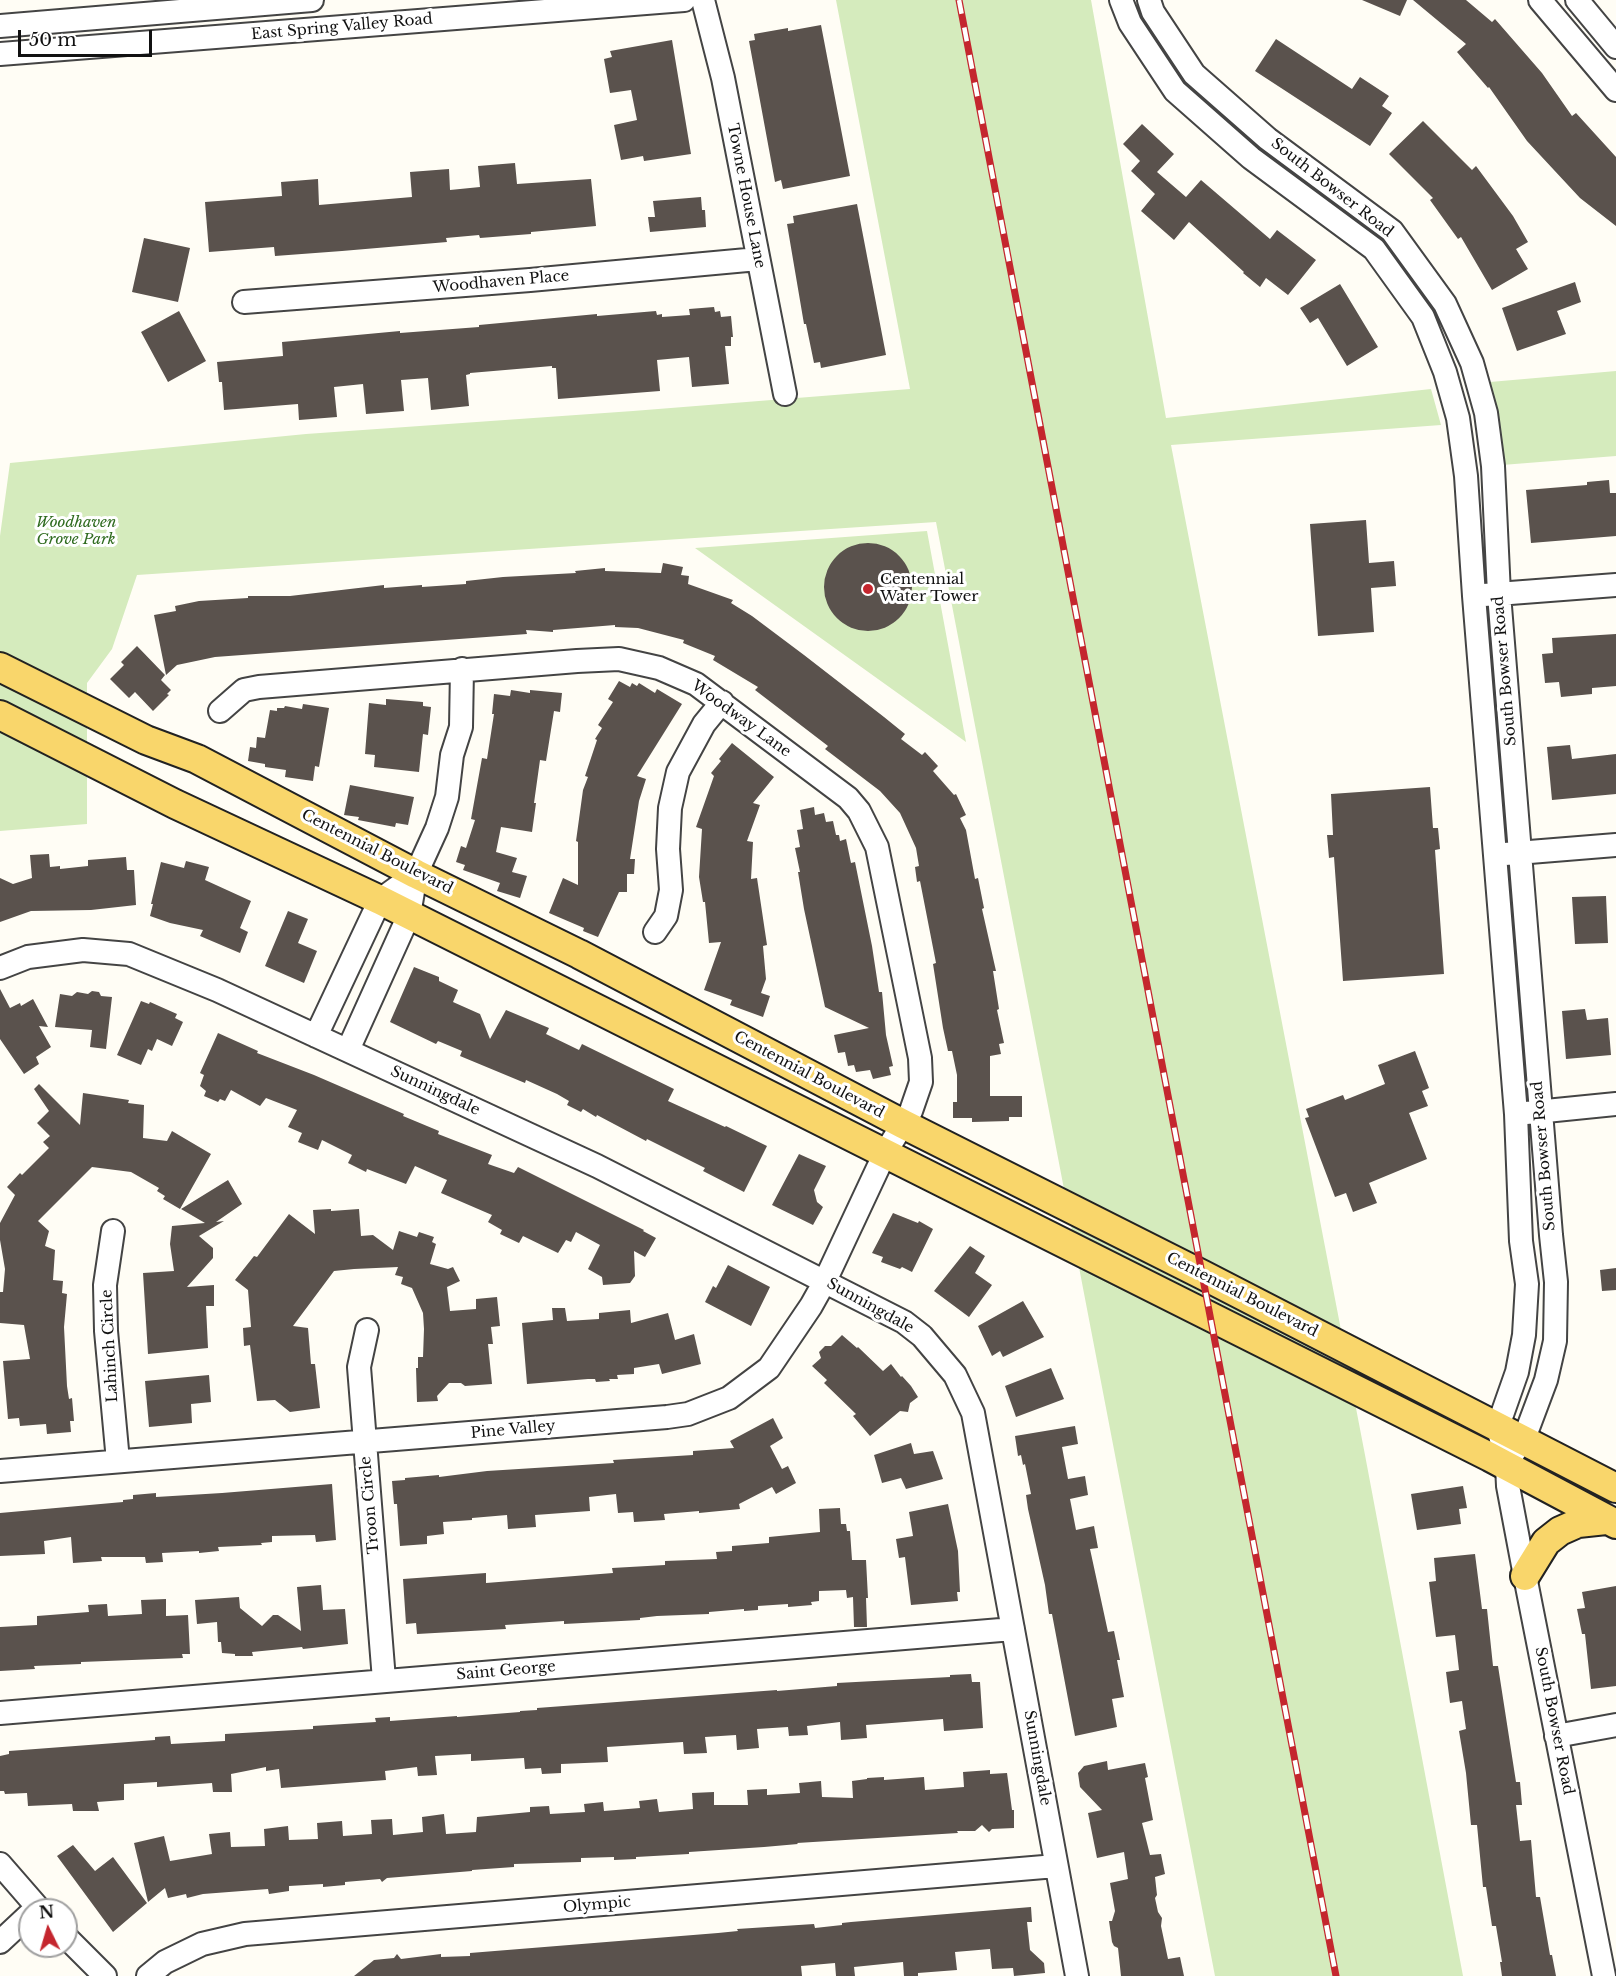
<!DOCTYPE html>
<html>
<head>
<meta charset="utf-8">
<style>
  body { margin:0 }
  #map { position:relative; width:1616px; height:1976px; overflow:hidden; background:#fffdf5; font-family:"Libre Baskerville",serif }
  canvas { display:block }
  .north { position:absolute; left:18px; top:1898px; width:60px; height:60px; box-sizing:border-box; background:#fff; border:2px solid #a0a0a0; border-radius:50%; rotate:355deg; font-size:16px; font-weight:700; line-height:24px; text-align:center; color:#111 }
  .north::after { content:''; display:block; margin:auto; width:21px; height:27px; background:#c4262e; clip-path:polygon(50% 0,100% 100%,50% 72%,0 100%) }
  .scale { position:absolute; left:18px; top:30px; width:134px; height:27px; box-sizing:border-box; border:3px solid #111; border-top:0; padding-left:8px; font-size:18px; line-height:21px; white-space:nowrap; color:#111; -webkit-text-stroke:4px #fff; paint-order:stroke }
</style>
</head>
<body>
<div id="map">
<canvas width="1616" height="1976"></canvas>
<div class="north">N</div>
<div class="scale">50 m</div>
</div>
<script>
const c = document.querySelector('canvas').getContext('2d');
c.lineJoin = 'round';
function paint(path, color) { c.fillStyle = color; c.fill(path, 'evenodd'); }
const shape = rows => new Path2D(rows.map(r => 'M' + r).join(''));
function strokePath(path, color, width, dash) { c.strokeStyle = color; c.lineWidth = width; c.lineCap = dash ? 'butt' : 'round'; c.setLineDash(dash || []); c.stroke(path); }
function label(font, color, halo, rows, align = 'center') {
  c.font = font + ' "Libre Baskerville",serif'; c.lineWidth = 6; c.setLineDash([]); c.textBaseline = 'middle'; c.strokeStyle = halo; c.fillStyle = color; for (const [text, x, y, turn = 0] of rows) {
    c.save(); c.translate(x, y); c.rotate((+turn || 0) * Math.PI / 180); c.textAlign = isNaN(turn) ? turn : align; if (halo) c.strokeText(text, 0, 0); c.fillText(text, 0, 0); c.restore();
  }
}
const green = shape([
  [836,0,1091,0,1166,418,1431,389,1441,425,1171,445,1365,1455,1463,1976,1215,1976,936,522,137,575,112,649,87,683,87,824,0,831,0,536,10,463,306,434,633,411,910,389],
  [1616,371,1616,456,1502,465,1498,421,1490,382],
  [927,531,966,742,695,548]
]);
const building = shape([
  [1362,0,1407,0,1400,16],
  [1413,0,1466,0,1492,22,1495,19,1542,73,1572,116,1576,113,1616,157,1616,226,1580,198,1527,141,1489,87,1488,88,1457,52,1466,44],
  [821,25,850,176,783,189,781,180,775,182,749,41,755,40,754,34,788,28,788,31],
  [1276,39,1352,89,1360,77,1389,96,1382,106,1392,113,1370,146,1255,71],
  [672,40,691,154,644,161,643,156,621,160,614,125,637,120,631,90,610,93,604,59,612,57,610,51],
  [1423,121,1472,170,1476,166,1513,216,1528,242,1516,249,1528,269,1492,290,1461,237,1458,239,1430,200,1433,198,1389,154],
  [1142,124,1174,154,1157,172,1186,197,1201,180,1270,239,1277,230,1316,260,1288,295,1266,278,1260,287,1243,273,1244,272,1189,222,1174,240,1141,211,1155,194,1131,171,1140,161,1123,144],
  [515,163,517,184,591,179,596,226,531,232,531,234,480,238,479,235,446,238,447,242,342,251,275,256,274,247,209,252,205,202,282,196,281,182,318,179,319,205,412,197,410,172,449,169,450,190,480,187,478,166],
  [701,197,702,210,705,210,706,227,650,232,648,217,655,217,653,201],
  [857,204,886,355,821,368,820,362,814,363,806,324,804,324,787,224,794,223,793,216],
  [144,238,190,248,178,302,132,292],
  [1575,282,1581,302,1557,311,1566,334,1517,351,1502,308],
  [1340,284,1378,347,1347,366,1318,318,1310,323,1300,308],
  [714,307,715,312,720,311,721,317,731,316,733,337,731,337,731,346,725,346,729,384,692,387,689,357,657,360,660,391,558,399,556,368,552,368,552,366,470,373,470,374,466,375,469,406,431,410,428,378,401,380,404,411,366,414,363,384,334,387,337,417,299,420,298,404,224,410,222,382,219,382,217,362,283,356,282,342,400,331,400,333,479,327,479,325,597,314,597,316,656,311,657,315,662,314,662,317,690,315,689,309],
  [179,311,206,361,168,382,141,332],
  [1609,480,1610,493,1616,493,1616,536,1531,543,1526,490,1587,485,1587,482],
  [1366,520,1369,563,1394,561,1396,586,1371,588,1374,632,1318,636,1310,524],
  '824 587a44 44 0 1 1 88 0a44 44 0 1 1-88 0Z',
  [663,563,683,567,681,575,689,576,688,584,733,600,731,603,752,616,804,655,884,717,905,734,901,739,922,755,925,752,938,766,933,771,954,795,956,794,966,815,960,818,966,830,975,879,978,878,984,908,982,909,996,971,993,971,999,1009,997,1010,1004,1043,999,1044,1001,1054,990,1056,990,1096,1022,1096,1022,1117,1009,1117,1009,1121,972,1122,972,1118,953,1118,953,1102,957,1102,957,1075,952,1051,948,1051,943,1028,933,964,936,963,920,881,917,882,915,867,919,866,916,848,900,813,880,791,825,749,828,746,755,690,758,687,713,660,715,656,683,643,684,640,638,628,615,627,615,625,553,630,553,632,526,630,527,634,215,657,177,665,166,675,154,615,176,611,175,606,199,601,248,598,248,596,290,596,384,585,384,588,422,585,422,587,466,584,466,581,503,577,576,573,575,571,605,568,605,571,661,573],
  [1616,634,1616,686,1592,688,1592,694,1561,697,1559,682,1545,683,1542,654,1553,653,1552,638],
  [137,646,165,675,161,680,171,690,167,694,169,695,153,711,135,692,129,698,110,679,124,665,121,662],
  [619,681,630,687,632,683,637,686,639,683,655,693,657,689,682,704,637,776,646,779,639,801,630,859,635,859,634,874,627,874,627,892,619,892,598,937,583,931,584,928,549,913,563,878,578,885,578,842,576,841,583,790,588,777,585,776,597,740,595,739,602,728,598,725,613,702,608,699],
  [511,690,530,693,530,690,562,693,560,712,554,711,546,761,540,760,534,803,536,803,532,832,501,827,496,852,517,858,512,872,527,876,520,898,497,891,500,883,463,870,465,865,456,862,461,846,466,848,475,820,471,819,482,758,487,759,494,714,492,714,494,694,510,696],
  [386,699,423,702,423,706,431,707,428,735,423,734,419,772,374,767,375,755,365,754,369,703,386,705],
  [303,704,329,708,319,767,315,766,313,781,285,777,286,770,265,767,265,764,248,761,250,747,256,748,257,737,265,738,270,710,277,711,277,708,284,708,285,706,302,709],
  [732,743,774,777,753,803,760,805,747,841,753,842,751,879,757,878,767,945,763,946,766,979,761,993,770,996,763,1017,730,1005,732,1000,704,990,721,942,709,943,705,902,703,902,699,877,702,829,696,827,714,776,711,773,721,761,719,759],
  [1570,745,1572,759,1616,754,1616,794,1552,800,1547,747],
  [350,785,414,797,408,825,396,823,395,827,358,820,359,817,344,815],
  [1430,787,1433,828,1438,828,1440,849,1435,850,1444,974,1343,981,1334,857,1329,858,1327,835,1333,835,1331,794],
  [814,807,815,815,824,813,826,822,833,821,836,835,839,835,840,841,846,839,851,863,855,862,872,946,879,992,882,992,886,1035,893,1066,889,1067,891,1075,873,1079,870,1070,856,1072,854,1065,848,1066,845,1052,838,1053,834,1035,869,1028,825,1007,804,909,798,872,800,872,795,848,800,847,797,830,803,829,800,810],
  [49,854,50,867,60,866,60,869,88,866,88,860,126,857,127,870,134,870,136,905,91,910,31,911,0,922,0,878,13,884,32,878,30,855],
  [186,861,209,867,205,880,251,901,240,928,248,932,240,953,200,936,203,930,170,923,150,916,153,904,151,904,161,862,184,868],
  [1606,896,1608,943,1575,944,1572,897],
  [288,911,308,919,298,943,317,951,304,983,265,966],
  [414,967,439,977,439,981,458,990,453,1002,480,1014,490,1039,506,1010,549,1028,546,1034,579,1050,582,1044,674,1089,668,1101,725,1127,726,1126,767,1146,744,1192,703,1171,705,1168,647,1139,646,1141,597,1115,596,1117,583,1109,581,1112,567,1105,569,1101,557,1094,526,1080,525,1083,460,1056,462,1051,438,1041,436,1044,390,1022],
  [0,989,10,1008,20,1003,21,1006,33,999,48,1027,39,1026,51,1047,36,1057,39,1064,24,1074,0,1039],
  [92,991,99,992,101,996,112,997,106,1049,90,1047,92,1030,55,1027,60,994,72,996,77,992,88,994],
  [141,1001,149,1004,150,1002,177,1014,175,1018,183,1022,172,1046,157,1039,152,1051,148,1049,141,1065,117,1055],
  [1585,1009,1587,1020,1608,1018,1611,1055,1566,1059,1562,1011],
  [218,1033,258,1051,257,1053,314,1075,404,1114,403,1116,439,1131,438,1134,492,1155,488,1164,514,1173,518,1167,644,1230,643,1231,656,1238,645,1257,634,1251,635,1276,630,1283,603,1285,602,1277,588,1269,600,1245,576,1232,571,1242,566,1240,558,1253,523,1236,519,1243,500,1234,502,1230,488,1222,492,1215,441,1193,447,1180,415,1166,406,1184,367,1169,366,1172,348,1163,352,1155,322,1140,318,1150,298,1142,302,1133,288,1127,297,1110,266,1098,260,1106,231,1090,225,1101,220,1099,218,1102,204,1096,206,1091,200,1086,204,1075,200,1073],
  [1415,1051,1429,1088,1422,1091,1428,1106,1409,1113,1427,1159,1369,1183,1377,1203,1353,1212,1346,1193,1335,1197,1305,1118,1309,1117,1306,1109,1343,1095,1345,1100,1385,1084,1378,1065],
  [39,1084,80,1125,83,1093,129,1100,128,1103,144,1105,143,1138,167,1141,172,1131,211,1154,180,1209,163,1199,165,1196,157,1191,159,1188,131,1172,92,1167,38,1221,49,1231,45,1246,55,1250,53,1280,63,1281,62,1293,67,1294,64,1327,67,1386,69,1399,72,1398,74,1421,70,1421,71,1432,47,1434,46,1424,20,1426,19,1418,8,1419,3,1361,30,1359,24,1325,0,1323,0,1292,3,1292,5,1269,0,1240,0,1223,15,1195,7,1187,20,1173,22,1175,49,1148,43,1142,50,1136,37,1123,49,1111,34,1089],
  [799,1154,826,1166,814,1190,817,1202,823,1207,813,1225,772,1205],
  [228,1180,242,1204,216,1222,224,1221,199,1236,213,1248,213,1258,187,1287,214,1285,214,1306,206,1306,208,1348,148,1354,143,1273,174,1271,170,1244,172,1226,205,1223,181,1209],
  [331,1209,331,1211,359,1209,361,1236,373,1235,393,1250,399,1231,417,1237,419,1232,434,1237,432,1242,436,1244,430,1264,448,1269,453,1267,460,1281,447,1287,450,1311,476,1309,476,1299,497,1297,500,1326,491,1327,493,1344,488,1344,492,1384,465,1386,461,1383,449,1383,437,1396,438,1401,417,1402,416,1368,418,1368,418,1357,423,1357,424,1329,423,1313,412,1288,401,1284,403,1277,395,1275,398,1267,354,1269,334,1271,293,1326,308,1328,311,1364,315,1364,320,1408,290,1412,275,1400,257,1401,250,1345,244,1346,243,1328,251,1327,248,1290,235,1280,254,1256,257,1257,289,1214,315,1234,313,1210],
  [893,1213,918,1223,919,1221,933,1229,912,1272,902,1267,900,1269,881,1262,883,1257,872,1253],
  [970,1246,985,1256,975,1273,992,1285,969,1317,934,1291],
  [728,1265,770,1287,751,1326,705,1302,713,1286,716,1288],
  [1616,1268,1616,1290,1602,1291,1600,1270],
  [1023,1301,1044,1337,1003,1357,1000,1351,992,1356,978,1326],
  [552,1308,565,1308,567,1321,599,1319,599,1313,630,1310,631,1323,668,1313,675,1340,694,1334,701,1364,662,1374,659,1364,634,1368,634,1374,617,1375,618,1379,609,1379,610,1381,596,1382,595,1379,588,1379,527,1384,522,1323,553,1320],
  [842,1335,857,1348,858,1347,883,1371,891,1364,901,1377,902,1376,911,1386,918,1397,910,1403,908,1412,900,1411,870,1436,853,1416,856,1414,824,1383,827,1380,812,1366,821,1358,819,1352,825,1346,831,1346],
  [1051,1368,1064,1399,1016,1417,1005,1386],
  [209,1375,211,1402,191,1404,192,1423,149,1427,145,1381],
  [773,1418,783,1438,770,1446,782,1469,788,1466,796,1483,776,1494,772,1487,739,1504,740,1509,699,1513,699,1511,664,1514,665,1520,634,1522,633,1512,618,1513,616,1494,589,1497,590,1511,535,1515,536,1527,508,1529,507,1515,472,1518,472,1520,443,1522,444,1534,427,1536,427,1544,400,1546,397,1504,394,1504,392,1481,405,1480,405,1478,439,1475,439,1477,487,1471,614,1463,613,1460,693,1455,693,1451,734,1448,730,1441],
  [1075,1426,1078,1444,1062,1447,1068,1479,1085,1476,1088,1495,1070,1499,1076,1530,1094,1526,1098,1548,1090,1549,1108,1632,1114,1631,1120,1660,1117,1660,1124,1697,1112,1699,1117,1727,1075,1736,1052,1614,1049,1614,1045,1585,1028,1509,1026,1495,1031,1494,1025,1464,1023,1465,1021,1455,1018,1456,1015,1436],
  [911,1443,914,1454,933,1451,943,1479,906,1489,901,1478,882,1483,874,1455],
  [332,1484,336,1540,316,1542,315,1535,272,1536,272,1542,261,1543,262,1545,218,1547,219,1551,199,1553,199,1551,162,1553,163,1562,146,1563,145,1557,101,1557,102,1561,73,1563,71,1537,44,1541,45,1554,0,1556,0,1513,123,1502,123,1500,133,1499,133,1495,156,1493,156,1497,222,1493],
  [1463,1486,1467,1508,1459,1509,1461,1524,1417,1530,1411,1494],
  [948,1504,958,1551,960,1592,957,1592,958,1601,911,1605,905,1557,899,1558,896,1539,913,1536,909,1512],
  [840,1508,841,1524,846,1524,847,1531,850,1531,852,1560,866,1560,868,1598,866,1598,867,1627,854,1627,853,1597,847,1598,846,1590,819,1591,819,1601,811,1602,812,1605,788,1607,788,1604,758,1606,758,1610,744,1611,744,1609,709,1612,709,1614,657,1616,640,1618,640,1620,564,1624,564,1621,505,1625,506,1629,417,1634,416,1623,406,1624,403,1579,486,1573,486,1583,613,1573,612,1568,665,1565,665,1561,717,1559,716,1552,732,1551,732,1546,769,1543,769,1537,820,1532,819,1509],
  [1475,1554,1482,1609,1487,1609,1493,1666,1498,1666,1516,1782,1520,1782,1522,1805,1516,1805,1520,1841,1531,1840,1536,1897,1540,1897,1550,1955,1552,1955,1556,1976,1502,1976,1500,1962,1502,1962,1496,1926,1492,1926,1486,1887,1483,1887,1477,1825,1471,1825,1466,1773,1459,1731,1466,1729,1462,1701,1450,1703,1446,1672,1459,1670,1455,1635,1436,1637,1429,1582,1436,1581,1434,1558],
  [321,1585,323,1610,345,1609,348,1644,303,1649,302,1647,252,1652,253,1656,235,1656,235,1654,222,1653,221,1642,218,1642,217,1622,197,1624,195,1600,239,1597,240,1608,262,1626,273,1615,278,1615,301,1631,297,1587],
  [1616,1586,1616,1686,1591,1689,1585,1634,1582,1634,1577,1609,1585,1608,1582,1592],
  [166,1599,166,1616,188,1615,190,1654,182,1654,183,1658,81,1662,81,1664,34,1666,35,1669,0,1671,0,1627,37,1625,37,1616,89,1612,88,1605,107,1604,108,1616,142,1614,141,1600],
  [971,1674,972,1682,980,1682,983,1728,944,1731,943,1719,866,1725,867,1738,841,1740,840,1722,807,1726,808,1735,789,1736,788,1727,757,1729,759,1748,737,1750,736,1735,705,1737,707,1753,684,1754,683,1742,607,1747,608,1762,561,1764,561,1773,542,1774,541,1768,525,1769,524,1758,471,1761,471,1754,435,1756,437,1775,418,1776,417,1767,385,1771,386,1780,281,1788,279,1769,266,1771,266,1767,231,1774,232,1792,213,1792,212,1783,157,1787,157,1782,124,1784,124,1800,97,1802,99,1811,73,1811,72,1804,28,1806,27,1793,5,1794,4,1791,0,1791,0,1756,9,1754,9,1751,155,1740,155,1737,170,1736,171,1744,225,1741,225,1734,313,1729,313,1726,376,1722,375,1718,390,1717,390,1721,457,1716,457,1717,520,1712,520,1711,537,1710,537,1708,777,1690,777,1691,837,1686,837,1683,950,1677,950,1675],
  [1107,1761,1108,1770,1145,1763,1148,1777,1145,1778,1153,1820,1142,1823,1150,1855,1161,1854,1165,1874,1155,1877,1157,1895,1155,1898,1158,1912,1162,1918,1161,1926,1168,1959,1180,1957,1184,1976,1121,1976,1118,1948,1114,1946,1112,1942,1109,1921,1112,1921,1115,1911,1110,1883,1128,1879,1124,1852,1097,1858,1088,1813,1102,1810,1080,1787,1078,1773,1084,1766],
  [990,1770,990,1774,1007,1773,1012,1810,1014,1810,1014,1828,992,1829,989,1832,982,1825,975,1831,957,1831,958,1833,797,1843,798,1844,764,1847,689,1852,689,1854,636,1857,636,1859,614,1860,614,1857,581,1858,581,1862,514,1864,514,1867,472,1870,472,1871,387,1878,382,1882,380,1879,345,1882,345,1885,323,1887,323,1884,289,1886,289,1891,269,1894,268,1889,203,1894,187,1898,186,1894,168,1898,165,1888,148,1902,134,1843,164,1836,170,1861,212,1854,209,1834,230,1832,231,1847,265,1846,264,1829,288,1826,289,1840,318,1839,317,1823,342,1821,343,1836,372,1834,371,1820,392,1819,393,1835,423,1832,422,1817,444,1814,446,1834,476,1832,477,1817,530,1812,530,1807,549,1806,550,1814,585,1812,584,1804,603,1802,604,1811,640,1808,639,1801,657,1799,659,1812,693,1809,692,1793,714,1792,714,1805,748,1805,747,1790,767,1789,767,1795,800,1793,799,1783,821,1781,822,1797,853,1798,852,1781,867,1779,867,1778,884,1777,884,1780,924,1777,925,1790,964,1787,963,1772],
  [73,1845,95,1871,113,1857,147,1903,113,1932,57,1856],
  [1031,1907,1032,1922,1027,1922,1030,1950,1044,1963,1045,1973,1014,1976,1013,1968,992,1969,990,1949,955,1952,957,1970,918,1973,918,1976,904,1976,903,1962,854,1967,855,1976,836,1976,835,1963,801,1966,802,1976,354,1976,374,1960,394,1958,397,1954,401,1959,441,1954,441,1957,470,1956,470,1953,718,1933,738,1931,737,1929,814,1924,815,1928,842,1925,842,1923,851,1922]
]);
const minor = shape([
  [703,0,723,78,785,394],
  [1121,0,1130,23,1175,91,1251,158,1374,249,1423,317,1445,372,1458,418,1466,476,1474,596,1516,1114,1521,1241,1527,1284,1524,1335,1517,1372,1498,1426,1507,1466,1508,1486,1525,1576,1604,1976],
  [1149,0,1153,12,1194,74,1268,139,1392,231,1445,304,1472,363,1486,413,1493,466,1499,594,1551,1235,1556,1282,1555,1341,1546,1380,1528,1428,1513,1454],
  [1540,0,1616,90],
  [1577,0,1616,47],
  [0,26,312,0],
  [0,54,684,0],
  [244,302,530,280,758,259],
  [1484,595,1616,585],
  [1505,854,1616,845],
  [655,932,666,916,671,890,668,849,670,808,678,772,704,724,722,702],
  [0,968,28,957,83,950,129,954,217,990,597,1166,904,1322,922,1336,955,1375,973,1413,1077,1976],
  [316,1036,380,900,416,874],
  [348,1050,409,915,416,874,437,828,447,797,452,755,461,727,462,669],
  [1526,1113,1616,1104],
  [113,1231,105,1285,106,1331,118,1461],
  [367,1330,359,1367,384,1680],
  [0,1471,667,1417,688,1414,729,1398,769,1368,811,1306,825,1281,885,1153,911,1111,921,1082,920,1058,877,847,859,811,848,798,696,684,659,668,619,659,577,661,259,687,244,690,220,711],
  [0,1713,1013,1629],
  [1556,1736,1616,1725],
  [0,1864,40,1910],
  [66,1937,105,1976],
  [0,1942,30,1914],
  [148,1976,165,1962,202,1944,245,1934,1056,1866]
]);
const major = shape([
  [0,667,146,740,197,759,416,874,579,954,903,1124,1203,1275,1616,1488],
  [0,715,175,804,380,900,1490,1457,1616,1524],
  [1525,1576,1546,1542,1560,1531,1578,1523,1606,1520]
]);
const rail = shape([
  [959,0,1336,1976]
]);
const markers = [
  [868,589,6,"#c4262e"]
];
const streetNames = [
  ["East Spring Valley Road",342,27,-5],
  ["South Bowser Road",1332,188,38],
  ["Towne House Lane",746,196,79],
  ["Woodhaven Place",501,282,-5],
  ["South Bowser Road",1505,671,-95],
  ["Woodway Lane",741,719,36],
  ["Centennial Boulevard",377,852,27],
  ["Centennial Boulevard",809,1075,28],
  ["Sunningdale",435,1091,25],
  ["South Bowser Road",1544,1156,-95],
  ["Centennial Boulevard",1242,1295,27],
  ["Sunningdale",870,1306,29],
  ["Lahinch Circle",110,1346,-93],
  ["Pine Valley",513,1430,-5],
  ["Troon Circle",370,1505,-95],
  ["Saint George",506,1671,-5],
  ["South Bowser Road",1554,1721,79],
  ["Sunningdale",1037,1758,80],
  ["Olympic",597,1905,-5]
];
const parkNames = [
  ["Woodhaven",76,523],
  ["Grove Park",76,540]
];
const poiNames = [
  ["Centennial",880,580],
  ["Water Tower",880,597]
];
paint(green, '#d5ebbd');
paint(building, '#5a524d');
strokePath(minor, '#444', 26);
strokePath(major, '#222', 32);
strokePath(minor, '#fff', 22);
strokePath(major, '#f9d66b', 28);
strokePath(rail, '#c4262e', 7);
strokePath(rail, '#fff', 4.5, [14]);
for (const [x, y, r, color] of markers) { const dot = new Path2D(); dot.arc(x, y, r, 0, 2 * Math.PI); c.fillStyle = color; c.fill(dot); strokePath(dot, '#fff', 2); }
label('15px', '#111', '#fff', streetNames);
label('italic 15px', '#2f6b1f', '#fff', parkNames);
label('15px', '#111', '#fff', poiNames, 'left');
</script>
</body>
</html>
